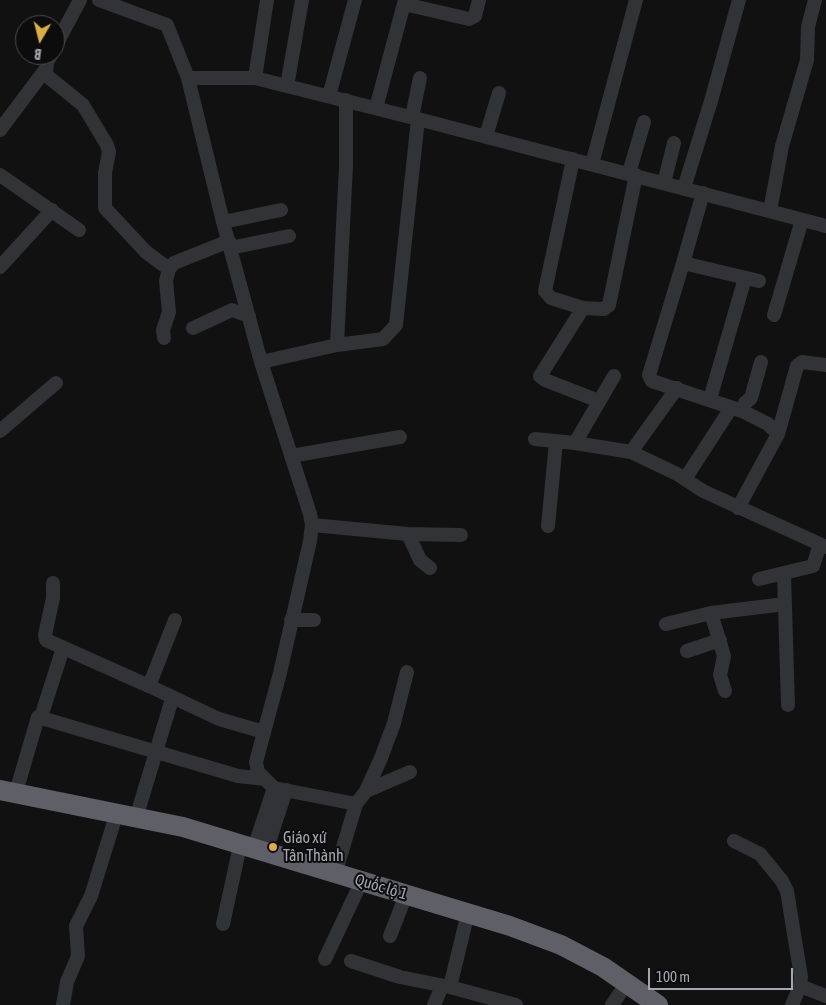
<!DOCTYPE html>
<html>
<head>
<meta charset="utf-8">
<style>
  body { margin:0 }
  #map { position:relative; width:826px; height:1005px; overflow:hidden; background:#111112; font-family:"Asap Condensed",sans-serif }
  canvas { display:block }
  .north { position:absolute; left:15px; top:15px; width:50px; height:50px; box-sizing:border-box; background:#0c0c0d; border:1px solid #494a4f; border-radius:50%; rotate:188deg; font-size:14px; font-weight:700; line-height:20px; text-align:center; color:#a4a7b1 }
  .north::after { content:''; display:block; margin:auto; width:18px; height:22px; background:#dbaf40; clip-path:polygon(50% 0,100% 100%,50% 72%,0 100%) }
  .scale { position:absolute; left:648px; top:968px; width:145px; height:22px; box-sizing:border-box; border:2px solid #a4a7b1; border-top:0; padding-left:6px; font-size:15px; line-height:18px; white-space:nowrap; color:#a4a7b1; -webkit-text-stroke:4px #0c0c0d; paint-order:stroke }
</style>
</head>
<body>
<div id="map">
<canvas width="826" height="1005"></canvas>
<div class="north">B</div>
<div class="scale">100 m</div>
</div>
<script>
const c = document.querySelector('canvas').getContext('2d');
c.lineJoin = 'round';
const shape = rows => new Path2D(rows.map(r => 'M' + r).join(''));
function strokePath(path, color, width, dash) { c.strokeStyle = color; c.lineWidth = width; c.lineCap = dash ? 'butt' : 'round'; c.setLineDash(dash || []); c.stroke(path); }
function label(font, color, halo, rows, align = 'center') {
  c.font = font + ' "Asap Condensed",sans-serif'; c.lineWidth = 4; c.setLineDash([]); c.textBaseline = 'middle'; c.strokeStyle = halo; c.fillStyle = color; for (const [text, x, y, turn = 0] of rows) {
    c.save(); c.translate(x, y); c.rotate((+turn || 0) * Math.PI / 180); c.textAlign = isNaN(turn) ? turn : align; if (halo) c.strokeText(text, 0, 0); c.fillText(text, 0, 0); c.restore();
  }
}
const minor = shape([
  [99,0,167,25,188,78,223,222,261,362,310,514,312,525,310,541,280,673,256,762,258,772,274,788],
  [404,4,469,19,475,16,479,0],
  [55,47,80,0],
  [51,55,47,62,46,75,83,105,107,145,109,152,105,173,105,208,146,252,169,269],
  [188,78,255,78,418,119,826,226],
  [255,78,267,0],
  [287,86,302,0],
  [329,96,355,0],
  [376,108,405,0],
  [412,117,420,78],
  [0,130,45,70],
  [486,136,499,93],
  [573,159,545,291,551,298,583,308,604,309,609,305,636,175],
  [592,164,636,0],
  [629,173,644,122],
  [0,175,79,230],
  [664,183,674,143],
  [684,188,711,101,739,0],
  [770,211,782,146,807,60,808,27,815,0],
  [223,222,281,210],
  [230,248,289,236],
  [683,263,703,193],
  [0,267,52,210],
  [583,308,540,376,545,380,599,401],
  [774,315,802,220],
  [193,328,232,310,249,316],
  [164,338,163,330,169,312,166,281,169,269,174,263,229,241],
  [337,345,346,166,346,100],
  [261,362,337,345,383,339,396,325,418,119],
  [710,399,745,278],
  [742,411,745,403,751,398,761,362],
  [0,431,56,383],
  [778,434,797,366,802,362,826,365],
  [535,439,575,443,631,452,677,474,703,491,826,547],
  [575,443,614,376],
  [631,452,677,388],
  [291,456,400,437],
  [685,479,731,408],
  [738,508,778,434,768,424,742,411,652,381,649,375,683,263,759,281],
  [312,525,408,534,420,560,430,568],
  [548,526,556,442],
  [408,534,461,535],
  [784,574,788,705],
  [759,579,813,566,820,544],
  [53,583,53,598,45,635,46,640,149,686],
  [711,613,724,656,720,675,725,691],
  [175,620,149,686,219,719,264,732],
  [291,620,314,620],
  [666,624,711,613,785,604],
  [687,651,720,640],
  [41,717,63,648],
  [366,791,381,758,394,723,407,672],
  [16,792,38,717,238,776,265,779],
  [136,818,172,699],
  [734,841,760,854,782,881,787,891,801,977,800,986,792,1005],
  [254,848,274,788,356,804],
  [266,851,286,790],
  [335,874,356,804,366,791,410,772],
  [223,924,238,855],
  [390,936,402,905],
  [325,959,357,891],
  [351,961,400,977,450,987,516,1005],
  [800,986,826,996],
  [450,987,465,925],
  [63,1005,67,982,78,956,76,926,91,896,113,825],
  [434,1005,442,986],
  [612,1005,620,993]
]);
const highway = shape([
  [0,790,183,827,510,926,561,945,603,967,658,1005]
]);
const markers = [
  [273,847,5,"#dbaf40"]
];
const poiNames = [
  ["Giáo xứ",283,838],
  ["Tân Thành",283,856]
];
const streetNames = [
  ["Quốc lộ 1",381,887,17]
];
strokePath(minor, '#323336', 14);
strokePath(highway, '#5f6067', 20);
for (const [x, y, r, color] of markers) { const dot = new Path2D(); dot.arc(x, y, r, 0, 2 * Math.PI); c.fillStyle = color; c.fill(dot); strokePath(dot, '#0c0c0d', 2); }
label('16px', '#a4a7b1', '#0c0c0d', poiNames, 'left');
label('16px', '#a4a7b1', '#0c0c0d', streetNames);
</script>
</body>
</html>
